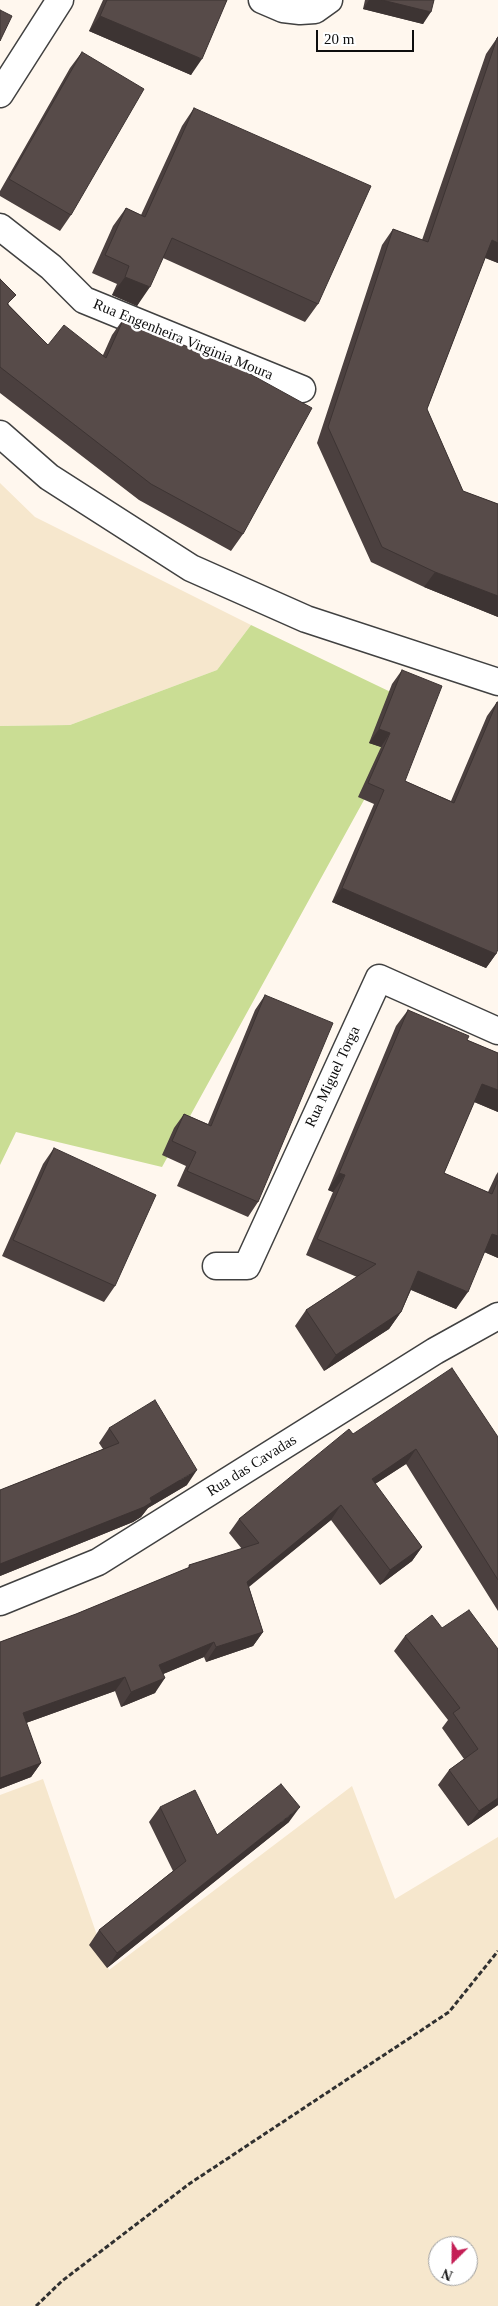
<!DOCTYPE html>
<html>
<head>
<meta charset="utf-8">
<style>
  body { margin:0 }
  #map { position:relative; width:498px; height:2306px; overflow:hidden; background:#fff7ee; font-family:Georgia,serif }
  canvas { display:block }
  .north { position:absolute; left:428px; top:2236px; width:50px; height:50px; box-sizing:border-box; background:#fff; border:1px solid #9f9f9f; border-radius:50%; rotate:203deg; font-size:14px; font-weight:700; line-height:20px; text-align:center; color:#0e0e0e }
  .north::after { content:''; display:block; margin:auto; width:18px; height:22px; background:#c41f56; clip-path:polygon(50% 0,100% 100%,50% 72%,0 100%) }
  .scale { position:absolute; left:316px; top:30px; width:98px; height:22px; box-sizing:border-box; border:2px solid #0e0e0e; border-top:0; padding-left:6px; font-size:15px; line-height:18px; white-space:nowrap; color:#0e0e0e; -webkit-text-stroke:4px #fff; paint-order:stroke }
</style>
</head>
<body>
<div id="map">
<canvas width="498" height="2306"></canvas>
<div class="north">N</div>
<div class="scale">20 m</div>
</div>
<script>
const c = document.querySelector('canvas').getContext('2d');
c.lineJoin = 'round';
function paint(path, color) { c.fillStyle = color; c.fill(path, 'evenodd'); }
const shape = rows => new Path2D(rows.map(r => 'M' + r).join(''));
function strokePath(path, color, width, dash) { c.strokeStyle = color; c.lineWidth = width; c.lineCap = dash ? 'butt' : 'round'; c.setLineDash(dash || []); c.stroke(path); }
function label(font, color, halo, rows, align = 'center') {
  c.font = font + ' Georgia,serif'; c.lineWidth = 5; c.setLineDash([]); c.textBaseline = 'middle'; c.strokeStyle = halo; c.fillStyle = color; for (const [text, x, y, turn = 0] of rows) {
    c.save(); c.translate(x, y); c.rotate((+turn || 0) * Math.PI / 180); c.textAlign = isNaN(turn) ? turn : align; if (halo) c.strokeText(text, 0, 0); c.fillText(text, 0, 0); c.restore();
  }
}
const farmland = shape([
  [0,483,35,517,251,625,217,670,70,725,0,726],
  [43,1779,109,1970,352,1786,395,1899,498,1837,498,2306,0,2306,0,1795],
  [438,2246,468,2246,468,2276,438,2276]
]);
const forest = shape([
  [251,625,399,696,364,800,162,1167,16,1132,0,1165,0,726,70,725,217,670]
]);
const path = shape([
  [36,2306,62,2281,189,2184,449,2012,498,1951]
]);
const street = shape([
  [262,0,283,9,300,11,315,10,329,0],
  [0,94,60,0],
  [0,227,51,267,84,300,302,389],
  [0,434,49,477,191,568,306,619,498,682],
  [216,1266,247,1266,379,978,498,1031],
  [0,1602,98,1562,435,1351,498,1316]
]);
const wall = shape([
  [103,0,227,0,191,75,89,31],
  [365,0,434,0,423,24,363,9],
  [498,37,498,263,485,258,427,409,463,491,498,504,498,617,424,587,371,562,317,443,382,245,393,229,422,240,486,54,497,38],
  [82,52,71,215,60,231,0,196,0,191,70,68],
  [194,108,318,304,305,322,163,258,137,306,112,295,117,284,92,273,113,226,126,208,141,215,182,126],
  [0,279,9,305,48,345,103,355,112,335,124,318,243,534,231,551,139,500,0,393],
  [402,670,405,781,451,801,487,716,497,702,496,954,486,968,332,902,374,804,358,797,381,747,369,743,392,684],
  [265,995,258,1202,248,1217,177,1186,186,1166,162,1155,174,1128,184,1114,208,1124,255,1010],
  [408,1010,467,1040,498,1053,498,1112,474,1102,444,1173,488,1192,496,1175,498,1172,498,1258,484,1252,456,1309,411,1290,401,1312,389,1329,324,1371,295,1326,306,1310,357,1277,306,1255,333,1192,328,1190,396,1026],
  [54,1148,115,1286,104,1302,2,1256,43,1164],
  [109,1428,187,1485,148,1508,141,1517,133,1522,0,1576,0,1490,103,1449,99,1443],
  [353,1434,498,1437,498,1611,406,1464,375,1484,422,1547,412,1561,380,1585,331,1520,249,1587,263,1632,253,1646,206,1662,204,1657,163,1674,155,1693,121,1707,115,1691,26,1723,41,1763,31,1777,0,1789,0,1642,76,1614,188,1568,189,1565,242,1549,229,1533,239,1519],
  [442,1628,498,1649,498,1805,468,1826,438,1785,449,1770,464,1759,442,1728,448,1720,394,1651,405,1636],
  [160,1807,217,1835,289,1822,107,1968,89,1945,99,1930,173,1871,149,1822]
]);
const shadedWall = shape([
  [369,0,382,0,431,12,423,24,363,9],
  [100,16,202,59,191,75,89,31],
  [492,240,498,243,498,263,481,256],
  [125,277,150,287,137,306,112,295],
  [435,572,498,596,498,617,424,587],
  [379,729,390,733,381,747,369,743],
  [342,888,496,954,486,968,332,902],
  [482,1084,498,1090,498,1112,470,1100],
  [339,1173,345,1175,333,1192,328,1190],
  [492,1234,498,1236,498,1258,480,1250],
  [418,1271,468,1292,456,1309,407,1288],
  [401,1312,389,1329,324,1371,336,1355],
  [416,1449,406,1464,361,1493,372,1479],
  [197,1470,187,1485,148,1508,141,1517,133,1522,0,1576,0,1564,150,1498],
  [341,1505,331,1520,237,1596,247,1582],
  [422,1547,412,1561,380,1585,390,1570],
  [263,1632,253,1646,206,1662,216,1647],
  [214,1642,204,1657,149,1680,159,1665],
  [125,1677,115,1691,12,1728,23,1713],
  [165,1678,155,1693,121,1707,131,1692],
  [41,1763,31,1777,0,1789,0,1778],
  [498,1798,498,1805,468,1826,479,1811],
  [300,1807,289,1822,107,1968,117,1953]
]);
const building = shape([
  [107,0,227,0,202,59,100,16,107,0],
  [382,0,434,0,431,12,382,0],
  [0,10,12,16,0,41,0,10],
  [498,37,498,243,492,240,427,409,463,491,498,504,498,596,435,572,382,547,328,427,393,229,428,242,497,38,498,37],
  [82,52,144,89,71,215,9,179,82,52],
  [194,108,371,186,318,304,172,238,150,287,125,277,129,266,105,255,126,208,145,217,194,108],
  [0,279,16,295,7,304,48,345,64,325,106,358,124,318,219,361,221,358,312,408,243,534,151,484,0,367,0,279],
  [402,670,442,686,405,781,454,803,497,702,498,702,498,949,496,954,342,888,384,790,368,783,390,733,379,729,402,670],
  [265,995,333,1023,258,1202,187,1171,196,1152,172,1141,184,1114,211,1126,265,995],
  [408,1010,469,1036,467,1040,498,1053,498,1090,482,1084,444,1173,492,1194,498,1180,498,1236,492,1234,468,1292,418,1271,401,1312,336,1355,306,1310,376,1264,317,1239,345,1175,339,1173,408,1010],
  [54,1148,156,1195,115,1286,13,1240,54,1148],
  [452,1368,498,1437,498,1580,416,1449,372,1479,422,1547,390,1570,341,1505,247,1582,263,1632,216,1647,214,1642,159,1665,165,1678,131,1692,125,1677,23,1713,41,1763,0,1778,0,1642,76,1614,190,1567,189,1565,259,1543,239,1519,349,1429,353,1434,452,1368],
  [155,1400,197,1470,150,1498,152,1502,144,1507,0,1564,0,1490,119,1443,109,1428,155,1400],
  [469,1610,498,1649,498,1798,479,1811,449,1770,478,1749,453,1713,460,1708,405,1636,432,1615,442,1628,469,1610],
  [281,1784,300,1807,117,1953,99,1930,186,1861,160,1807,195,1790,217,1835,281,1784]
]);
const streetNames = [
  ["Rua Engenheira Virginia Moura",183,340,22],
  ["Rua Miguel Torga",333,1077,-65],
  ["Rua das Cavadas",252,1466,-32]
];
paint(farmland, '#f6e7cd');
paint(forest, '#cadd94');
strokePath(street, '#414141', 29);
strokePath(path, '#303030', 3, [5, 2.5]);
strokePath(street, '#fff', 26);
paint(wall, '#4b403f');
paint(shadedWall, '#3d3433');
paint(building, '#574b49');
strokePath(building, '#3d3433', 1);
label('15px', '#0e0e0e', '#fff', streetNames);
</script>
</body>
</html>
